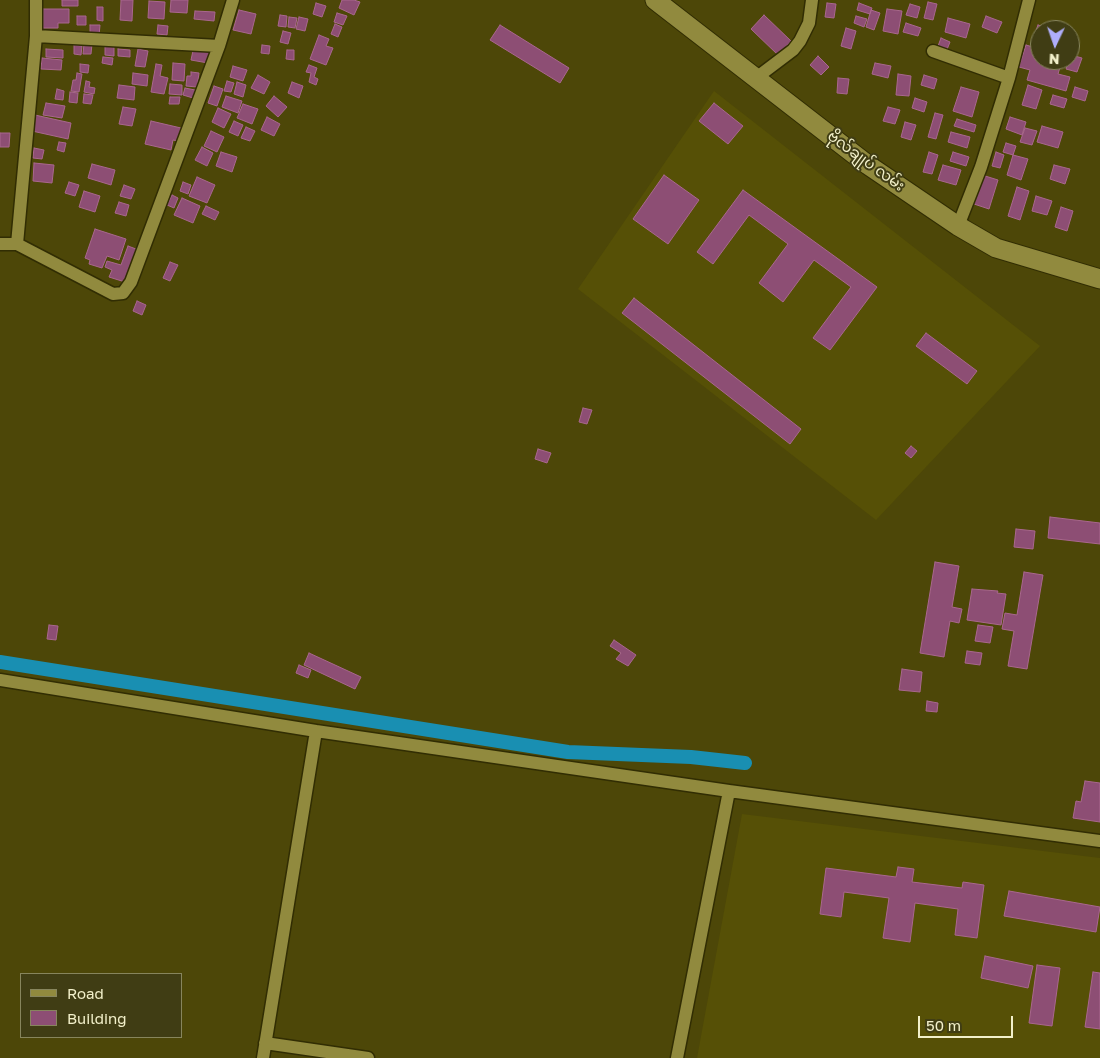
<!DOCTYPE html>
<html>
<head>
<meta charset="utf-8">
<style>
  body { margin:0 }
  #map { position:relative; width:1100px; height:1058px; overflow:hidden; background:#4d4708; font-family:"Golos Text",sans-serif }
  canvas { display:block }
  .legend { position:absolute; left:20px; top:973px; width:162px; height:65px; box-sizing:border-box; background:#403d14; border:1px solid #87855d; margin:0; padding:6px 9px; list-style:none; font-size:15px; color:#f2f0ca }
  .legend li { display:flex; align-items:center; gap:10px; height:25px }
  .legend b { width:25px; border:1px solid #87855d }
  .north { position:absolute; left:1030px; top:20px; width:50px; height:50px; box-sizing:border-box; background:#403d14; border:1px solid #87855d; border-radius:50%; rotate:183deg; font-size:14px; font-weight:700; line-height:20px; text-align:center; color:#f2f0ca }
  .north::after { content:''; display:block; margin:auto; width:18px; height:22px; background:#afaefa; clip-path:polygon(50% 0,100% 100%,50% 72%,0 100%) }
  .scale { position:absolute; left:918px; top:1016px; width:95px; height:22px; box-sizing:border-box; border:2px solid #f2f0ca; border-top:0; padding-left:6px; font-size:15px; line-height:18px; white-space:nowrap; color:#f2f0ca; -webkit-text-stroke:4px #403d14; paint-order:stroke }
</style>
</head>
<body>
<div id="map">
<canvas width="1100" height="1058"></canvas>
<ul class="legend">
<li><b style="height:6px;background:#918a3e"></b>Road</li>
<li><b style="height:14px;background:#8d4e74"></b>Building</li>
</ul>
<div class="north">N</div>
<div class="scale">50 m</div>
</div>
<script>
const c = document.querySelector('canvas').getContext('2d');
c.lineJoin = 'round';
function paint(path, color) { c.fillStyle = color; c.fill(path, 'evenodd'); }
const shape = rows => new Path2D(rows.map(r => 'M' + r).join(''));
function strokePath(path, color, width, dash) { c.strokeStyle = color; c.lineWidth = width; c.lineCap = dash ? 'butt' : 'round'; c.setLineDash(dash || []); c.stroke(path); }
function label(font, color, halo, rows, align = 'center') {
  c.font = font + ' "Golos Text","Noto Sans Myanmar",sans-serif'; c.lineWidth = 4; c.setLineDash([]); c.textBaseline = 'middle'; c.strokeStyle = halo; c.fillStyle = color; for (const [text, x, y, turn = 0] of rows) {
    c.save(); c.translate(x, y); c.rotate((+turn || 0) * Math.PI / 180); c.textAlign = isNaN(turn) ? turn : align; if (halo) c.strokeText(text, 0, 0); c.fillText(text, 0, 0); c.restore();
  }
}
const built = shape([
  [714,91,1040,346,876,520,578,289],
  [742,814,1100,858,1100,1058,697,1058]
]);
const canal = shape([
  [0,662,568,752,691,757,745,763]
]);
const building = shape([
  [62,0,78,0,78,6,62,6,62,0],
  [121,0,133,0,132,21,120,20,121,0],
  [171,0,188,0,187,13,170,12,171,0],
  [342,0,354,0,360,2,354,15,339,8,342,0],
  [149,1,165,2,164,19,148,18,149,1],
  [928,2,937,4,933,20,924,18,928,2],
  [316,3,326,6,322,17,313,14,316,3],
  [827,3,836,4,834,18,825,17,827,3],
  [859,3,872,8,870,14,857,10,859,3],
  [910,4,920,7,917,18,906,15,910,4],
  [97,7,103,7,103,21,97,20,97,7],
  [43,9,69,9,69,23,58,23,58,28,43,28,43,9],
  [887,9,902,11,898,34,883,31,887,9],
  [239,10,256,14,251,34,233,30,239,10],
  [871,10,880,13,874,30,866,27,871,10],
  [195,11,215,12,214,21,194,19,195,11],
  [337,13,347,16,343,25,334,22,337,13],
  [280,15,287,16,286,27,278,26,280,15],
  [764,15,791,41,778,55,751,29,764,15],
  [77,16,86,16,86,25,77,25,77,16],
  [856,16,867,19,864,27,854,23,856,16],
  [986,16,1002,22,997,33,982,27,986,16],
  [289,17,297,18,295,28,288,27,289,17],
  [299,17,308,19,305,31,296,29,299,17],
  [948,18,970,24,966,38,945,32,948,18],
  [906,23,921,28,918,36,903,32,906,23],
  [335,24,342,27,338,37,331,34,335,24],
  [90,25,100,25,99,36,90,35,90,25],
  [158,25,168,26,167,35,157,34,158,25],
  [500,25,569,68,560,83,490,40,500,25],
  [1038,25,1054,30,1040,30,1040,37,1034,36,1038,25],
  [846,28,856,31,851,49,841,46,846,28],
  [283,31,291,33,288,44,280,42,283,31],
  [319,35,329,39,326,46,333,48,326,65,310,59,319,35],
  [941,38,950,42,946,52,937,49,941,38],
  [84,44,92,44,91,54,83,54,84,44],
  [74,45,82,46,81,55,74,54,74,45],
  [105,45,114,45,114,56,105,55,105,45],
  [262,45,270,46,269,54,261,53,262,45],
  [1026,45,1040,49,1040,60,1062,60,1058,74,1070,77,1066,91,1027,80,1030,70,1019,67,1026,45],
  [194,46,211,49,208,63,191,60,194,46],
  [46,49,63,50,63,58,46,57,46,49],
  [118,49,130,50,130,57,118,56,118,49],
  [138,49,148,51,145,67,135,66,138,49],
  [287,50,294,50,294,60,286,59,287,50],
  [1071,55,1082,58,1077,72,1066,69,1071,55],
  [818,56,829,67,821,75,810,65,818,56],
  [103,57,113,58,112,65,102,63,103,57],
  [42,58,62,60,61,70,41,69,42,58],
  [173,63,185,64,184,81,172,80,173,63],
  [875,63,891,66,888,78,872,74,875,63],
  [80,64,89,65,88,73,80,72,80,64],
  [156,64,162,65,160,76,168,78,164,94,151,92,156,64],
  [309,65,317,68,314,77,318,79,316,85,309,82,311,73,306,72,309,65],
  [233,66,247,70,243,81,230,77,233,66],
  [191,72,199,73,197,87,186,86,187,76,191,76,191,72],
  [77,73,82,74,79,92,71,91,73,80,76,80,77,73],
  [133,73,148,75,147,86,132,84,133,73],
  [898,74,911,76,909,96,896,95,898,74],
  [258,75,270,82,264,94,251,88,258,75],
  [924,75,937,79,934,89,921,85,924,75],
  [838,78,849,79,847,94,837,93,838,78],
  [86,81,90,82,89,87,95,88,94,94,84,92,86,81],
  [227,81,234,83,231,92,224,91,227,81],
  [237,82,246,85,243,97,234,94,237,82],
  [292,82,303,86,299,98,288,93,292,82],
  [170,84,182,85,182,95,169,94,170,84],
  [119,85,135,87,134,100,117,98,119,85],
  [1028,85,1042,90,1036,109,1022,105,1028,85],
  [214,86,223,89,217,106,208,103,214,86],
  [961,87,979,92,972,117,953,111,961,87],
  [1075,87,1088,91,1085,101,1072,97,1075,87],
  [185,88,195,90,193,98,183,95,185,88],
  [57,89,64,91,63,100,55,99,57,89],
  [70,92,78,93,77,103,69,102,70,92],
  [84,94,93,95,91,104,83,103,84,94],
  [1053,95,1067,99,1064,108,1050,104,1053,95],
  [226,96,242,101,238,113,222,107,226,96],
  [274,96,287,107,278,117,266,106,274,96],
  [170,97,180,97,179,104,169,104,170,97],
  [915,98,927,102,924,112,912,108,915,98],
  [46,103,65,106,62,118,43,115,46,103],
  [714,103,743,126,728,144,699,121,714,103],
  [243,104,258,109,252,124,237,118,243,104],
  [123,107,136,109,132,126,119,124,123,107],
  [888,107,900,110,895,124,883,121,888,107],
  [218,108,231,114,224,128,212,122,218,108],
  [935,113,943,115,936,139,928,137,935,113],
  [35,115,71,123,68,139,32,131,35,115],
  [267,117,280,124,274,136,261,130,267,117],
  [1010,117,1026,122,1022,135,1006,129,1010,117],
  [957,119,976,125,974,132,954,126,957,119],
  [151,121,181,128,178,141,173,140,171,150,145,144,151,121],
  [234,121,243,125,238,136,229,132,234,121],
  [905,122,916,125,911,140,901,137,905,122],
  [1042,126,1063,132,1058,148,1037,142,1042,126],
  [246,127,255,131,250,141,241,138,246,127],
  [1025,128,1037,131,1032,145,1020,142,1025,128],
  [211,131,224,137,217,152,204,146,211,131],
  [951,132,970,137,967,148,948,142,951,132],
  [0,133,10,133,9,147,0,147,0,133],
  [59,142,66,143,64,152,57,150,59,142],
  [1006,143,1016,146,1013,155,1003,152,1006,143],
  [202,147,213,153,207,166,195,160,202,147],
  [34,148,44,150,42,159,33,158,34,148],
  [221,152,237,157,232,172,216,166,221,152],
  [929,152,938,155,932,174,923,172,929,152],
  [953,152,969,157,966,166,950,161,953,152],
  [996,152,1004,155,1000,168,992,166,996,152],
  [1013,155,1028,159,1021,180,1007,175,1013,155],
  [34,163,54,165,52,183,33,181,34,163],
  [92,164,115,170,111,185,88,178,92,164],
  [943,165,961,170,956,185,938,180,943,165],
  [1054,165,1070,169,1065,184,1050,179,1054,165],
  [664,175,699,200,668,244,633,219,664,175],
  [982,175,998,180,989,209,974,204,982,175],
  [197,177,215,185,207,203,189,196,197,177],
  [69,182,79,185,75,196,65,193,69,182],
  [183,182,191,185,188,194,180,191,183,182],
  [124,185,135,189,131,199,120,196,124,185],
  [1017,187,1029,191,1020,220,1008,216,1017,187],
  [743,190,877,287,830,350,813,338,851,287,814,260,783,302,759,283,788,244,749,215,713,264,697,252,743,190],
  [84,191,100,196,95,212,79,207,84,191],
  [172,195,178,198,174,208,167,205,172,195],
  [1036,196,1052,201,1047,215,1032,211,1036,196],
  [182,198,200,206,193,223,174,215,182,198],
  [119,202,129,205,126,216,115,213,119,202],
  [206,206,219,212,215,220,202,214,206,206],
  [1061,207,1073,211,1067,231,1055,227,1061,207],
  [95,229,126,239,119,260,107,256,102,268,89,264,90,260,85,258,95,229],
  [128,246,136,249,125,282,109,277,112,270,105,267,107,261,121,265,128,246],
  [170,262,178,265,170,281,163,278,170,262],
  [634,298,801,429,790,444,622,313,634,298],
  [137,301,146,305,142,315,133,311,137,301],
  [926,333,977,371,967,384,916,346,926,333],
  [583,408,592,410,587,424,579,422,583,408],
  [911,446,917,451,911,458,905,453,911,446],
  [538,449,551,453,547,463,535,459,538,449],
  [1050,517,1100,523,1100,544,1048,538,1050,517],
  [1016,529,1035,531,1033,549,1014,547,1016,529],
  [935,562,959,566,952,607,962,609,959,623,950,621,944,657,920,653,935,562],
  [1024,572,1043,575,1027,669,1008,666,1014,631,1002,629,1005,613,1017,615,1024,572],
  [972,589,998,591,997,593,1006,594,1001,625,967,620,972,589],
  [49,625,58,626,56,640,47,639,49,625],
  [978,625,993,627,990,643,975,641,978,625],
  [614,640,636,655,628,666,616,659,621,653,610,646,614,640],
  [967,651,982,653,980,665,965,663,967,651],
  [309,653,361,677,355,689,304,665,309,653],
  [299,665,311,670,308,678,296,673,299,665],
  [902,669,922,672,920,692,899,690,902,669],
  [927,701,938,703,937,712,926,711,927,701],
  [1085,781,1100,783,1100,822,1073,818,1076,801,1081,802,1085,781],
  [898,867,914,869,912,882,962,888,963,882,984,885,977,938,955,935,958,909,915,903,910,942,883,938,889,898,844,892,841,917,820,914,826,868,896,877,898,867],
  [1009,891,1100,907,1096,932,1004,916,1009,891],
  [985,956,1033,966,1028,988,981,978,985,956],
  [1037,965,1060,968,1052,1026,1029,1023,1037,965],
  [1093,972,1100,973,1100,1029,1085,1027,1093,972]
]);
const minor = shape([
  [36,36,219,46],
  [933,51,1009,78],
  [756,78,793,50,800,41,809,23,812,0],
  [958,226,981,167,1009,78,1029,0],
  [0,244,17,244,113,294,123,293,131,282,219,46,233,0],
  [17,244,36,36,36,0],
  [0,680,316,731,729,791,1100,841],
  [265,1043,368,1058],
  [263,1058,316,731],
  [677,1058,729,791]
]);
const secondary = shape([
  [655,0,868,165,958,226,996,248,1100,279]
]);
const streetNames = [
  ["ဗိုလ်ချုပ် လမ်း",866,161,36]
];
paint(built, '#565006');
strokePath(canal, '#198fb2', 14);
paint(building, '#8d4e74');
strokePath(building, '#a9678e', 1);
strokePath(minor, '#312d03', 15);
strokePath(secondary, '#312d03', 21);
strokePath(minor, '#918a3e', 12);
strokePath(secondary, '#918a3e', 19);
label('15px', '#f2f0ca', '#403d14', streetNames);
</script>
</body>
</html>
